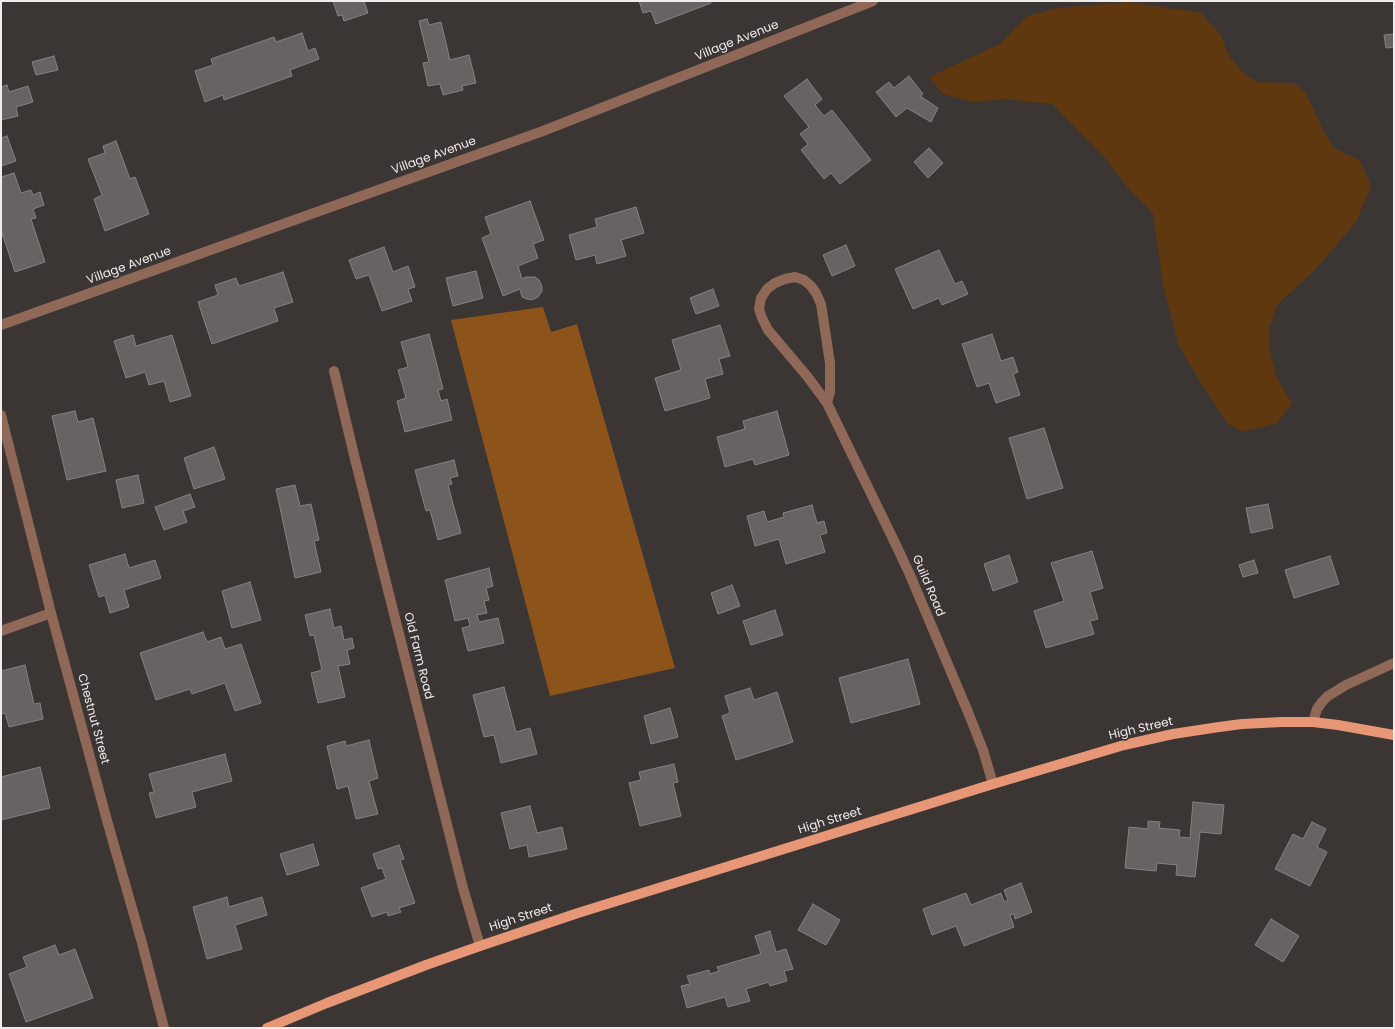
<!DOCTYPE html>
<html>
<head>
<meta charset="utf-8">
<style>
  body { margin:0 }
  #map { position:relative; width:1395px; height:1029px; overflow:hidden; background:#3b3534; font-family:Poppins,sans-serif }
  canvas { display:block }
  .frame { position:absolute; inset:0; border:2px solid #f0ecec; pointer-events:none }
</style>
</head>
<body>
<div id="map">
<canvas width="1395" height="1029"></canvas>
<div class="frame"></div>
</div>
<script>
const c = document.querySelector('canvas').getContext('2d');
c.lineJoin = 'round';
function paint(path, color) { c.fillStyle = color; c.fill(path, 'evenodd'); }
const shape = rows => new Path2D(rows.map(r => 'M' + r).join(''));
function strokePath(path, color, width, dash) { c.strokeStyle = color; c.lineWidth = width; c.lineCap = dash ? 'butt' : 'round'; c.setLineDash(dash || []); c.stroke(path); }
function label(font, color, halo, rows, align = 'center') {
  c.font = font + ' Poppins,sans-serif'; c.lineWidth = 3.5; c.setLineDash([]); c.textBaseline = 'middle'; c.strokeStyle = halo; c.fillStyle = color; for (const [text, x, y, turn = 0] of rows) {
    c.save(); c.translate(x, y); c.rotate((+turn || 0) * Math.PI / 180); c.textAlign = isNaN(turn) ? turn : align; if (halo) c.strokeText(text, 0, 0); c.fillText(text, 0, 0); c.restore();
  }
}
const green = shape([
  [1128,2,1201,13,1221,35,1229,56,1245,75,1258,82,1294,83,1305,92,1326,136,1334,148,1360,160,1371,186,1356,222,1317,268,1277,305,1269,328,1269,348,1277,378,1292,403,1277,423,1243,432,1227,423,1204,388,1179,346,1163,285,1153,213,1129,189,1105,158,1052,104,1004,99,974,102,943,94,929,77,1000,44,1026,17,1057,8]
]);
const forest = shape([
  [543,307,551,332,577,324,675,668,550,696,451,320]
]);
const building = shape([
  [333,1,364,1,368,13,344,21,342,15,338,16,333,1],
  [639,1,710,1,711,3,656,24,651,11,643,13,639,1],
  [427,19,429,25,441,22,450,60,469,55,476,83,462,86,463,90,443,95,440,84,428,86,423,63,429,62,419,21,427,19],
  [302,33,308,51,315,48,319,59,290,70,292,76,224,100,223,95,205,102,195,71,213,65,211,59,274,37,276,42,302,33],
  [1394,34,1394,47,1386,48,1384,35,1394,34],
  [54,56,58,70,36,75,32,62,54,56],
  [909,76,923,94,920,96,938,108,931,122,907,108,896,117,876,92,889,82,894,88,909,76],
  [807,79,822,99,815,105,824,116,832,110,871,160,840,184,831,173,824,179,801,150,808,144,800,134,809,127,784,96,807,79],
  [7,85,9,92,28,86,33,102,16,107,18,116,1,120,1,87,7,85],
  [7,136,16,161,1,166,1,138,7,136],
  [116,141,130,179,135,177,149,214,105,231,94,199,102,195,88,159,105,153,103,146,116,141],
  [929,148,943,163,928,178,914,162,929,148],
  [14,173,21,193,31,190,33,195,40,192,44,205,33,209,36,218,31,219,45,262,15,272,1,230,1,177,14,173],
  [530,201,544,240,533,244,538,258,518,266,522,279,526,277,535,277,539,280,542,286,542,291,538,297,532,300,527,299,522,297,520,289,503,296,482,238,491,234,485,217,530,201],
  [636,207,644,233,621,240,626,256,597,264,595,255,576,260,569,235,597,227,595,219,636,207],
  [846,245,855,266,832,276,823,255,846,245],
  [384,247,393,272,408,266,415,287,408,289,412,301,382,311,369,275,356,279,349,260,384,247],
  [939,250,955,284,962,281,968,294,942,305,939,298,913,309,895,269,939,250],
  [476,271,483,298,453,306,446,278,476,271],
  [283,272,293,302,274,308,278,321,212,344,198,302,218,295,215,285,236,278,239,286,283,272],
  [713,289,719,306,696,314,690,298,713,289],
  [720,325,730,356,719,359,723,374,705,379,710,398,665,411,655,378,681,370,672,340,720,325],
  [429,334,443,389,438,390,441,401,447,399,452,420,405,432,397,401,406,398,398,370,408,367,401,342,429,334],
  [992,334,1001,361,1013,357,1018,372,1013,374,1020,395,996,403,989,383,977,387,962,344,992,334],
  [133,335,136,346,172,335,191,396,170,402,164,381,149,385,145,372,126,378,114,341,133,335],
  [75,411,78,422,93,418,106,471,67,480,52,416,75,411],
  [777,411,789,455,755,465,753,459,725,467,717,437,745,429,743,421,777,411],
  [1044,428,1063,488,1027,499,1009,438,1044,428],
  [214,447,225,479,194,489,184,458,214,447],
  [454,460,458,476,450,478,452,484,448,485,461,533,438,540,430,510,426,511,415,470,454,460],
  [138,475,144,503,122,508,116,480,138,475],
  [295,485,300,506,311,504,319,540,314,541,321,572,295,578,276,489,295,485],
  [190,494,195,507,183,511,187,522,164,530,155,507,190,494],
  [1268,504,1273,528,1251,533,1246,508,1268,504],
  [812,505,817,523,824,521,827,533,820,535,825,552,786,564,779,539,755,546,747,516,764,511,767,522,784,517,783,513,812,505],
  [1092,551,1103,588,1090,592,1098,619,1090,621,1094,634,1046,648,1034,611,1064,601,1051,563,1092,551],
  [125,554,129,568,155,560,161,578,124,590,129,607,110,613,105,595,99,597,89,565,125,554],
  [1009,555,1018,582,993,591,984,564,1009,555],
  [1330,556,1339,584,1294,598,1285,570,1330,556],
  [1254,560,1258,573,1243,577,1239,565,1254,560],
  [489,568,493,586,486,588,489,600,484,601,487,613,477,615,479,622,498,618,504,643,468,651,462,628,470,626,468,618,455,621,445,580,489,568],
  [250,582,261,620,232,628,222,591,250,582],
  [732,585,740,606,718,614,711,593,732,585],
  [330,609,334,628,341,626,344,640,352,638,354,648,347,650,350,664,338,666,345,697,318,703,311,673,322,670,314,635,310,636,305,615,330,609],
  [775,610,783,635,751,645,743,621,775,610],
  [203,632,207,642,221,637,225,649,241,644,261,703,235,711,225,683,192,694,190,689,156,700,140,653,203,632],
  [908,659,920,704,851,723,839,678,908,659],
  [25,665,34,704,40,703,43,719,9,727,5,713,1,714,1,671,25,665],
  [504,687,516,732,530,728,537,754,501,763,494,735,484,737,473,695,504,687],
  [750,688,754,700,777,692,793,742,736,760,722,716,730,713,725,696,750,688],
  [670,708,678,737,651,744,644,716,670,708],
  [369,740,378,778,369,781,378,814,356,819,348,786,337,789,327,746,345,741,346,746,369,740],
  [225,754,232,781,192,792,196,807,156,818,149,793,154,792,149,774,225,754],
  [674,764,678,782,673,783,681,816,640,826,629,783,641,780,639,772,674,764],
  [40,767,50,808,1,820,1,777,40,767],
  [1193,802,1224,805,1221,834,1200,832,1195,877,1176,875,1177,865,1157,863,1156,871,1125,868,1129,827,1148,829,1148,821,1160,822,1159,828,1180,830,1179,837,1190,838,1193,802],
  [530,806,537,833,562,827,567,849,529,857,527,845,510,849,501,813,530,806],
  [1312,822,1326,829,1317,847,1327,852,1310,886,1275,869,1293,834,1303,839,1312,822],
  [313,844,319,865,287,875,280,854,313,844],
  [399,845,404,859,400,860,415,903,399,908,401,912,388,916,387,912,372,917,361,888,386,879,382,868,378,869,373,854,399,845],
  [1021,883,1032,912,1015,919,1014,914,1010,915,1014,927,964,946,956,926,932,935,923,909,966,893,971,905,1001,893,1004,902,1008,900,1004,890,1021,883],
  [227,897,229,907,262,897,267,915,235,925,242,949,207,959,193,907,227,897],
  [813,904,840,920,826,945,798,930,813,904],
  [1271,919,1299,936,1283,962,1255,945,1271,919],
  [770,931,776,952,786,949,793,969,784,971,787,981,770,986,769,982,746,989,750,1001,728,1007,725,997,687,1008,681,986,690,984,687,976,709,970,710,974,719,971,717,967,761,954,755,936,770,931],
  [55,945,59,955,75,949,93,998,26,1022,9,974,27,967,23,957,55,945]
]);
const street = shape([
  [1,325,543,131,873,1],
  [334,371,355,459,463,888,480,946],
  [827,403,830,392,830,363,821,304,816,293,811,286,804,280,795,277,785,279,775,283,767,289,761,298,759,309,762,318,768,330,807,376,827,403,896,545,910,575,968,712,983,750,993,784],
  [1,415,51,613,108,824,142,943,164,1028],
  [1,631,51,613],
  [1313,722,1317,709,1322,702,1328,696,1346,685,1394,663]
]);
const primary = shape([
  [267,1028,327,1003,426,965,480,946,578,913,993,784,1124,745,1173,734,1219,727,1242,724,1282,722,1313,722,1338,725,1394,735]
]);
const streetNames = [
  ["Village Avenue",737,41,-22],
  ["Village Avenue",434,156,-20],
  ["Village Avenue",129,266,-20],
  ["Guild Road",928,586,67],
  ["Old Farm Road",418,656,76],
  ["Chestnut Street",93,719,75],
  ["High Street",1141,729,-13],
  ["High Street",830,821,-17],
  ["High Street",521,918,-18]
];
paint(green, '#60380f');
paint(forest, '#8c541b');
paint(building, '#696263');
strokePath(building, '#888082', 1);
strokePath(street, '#906858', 10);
strokePath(primary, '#e79676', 10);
label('12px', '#f0ecec', '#3b3534', streetNames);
</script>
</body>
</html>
